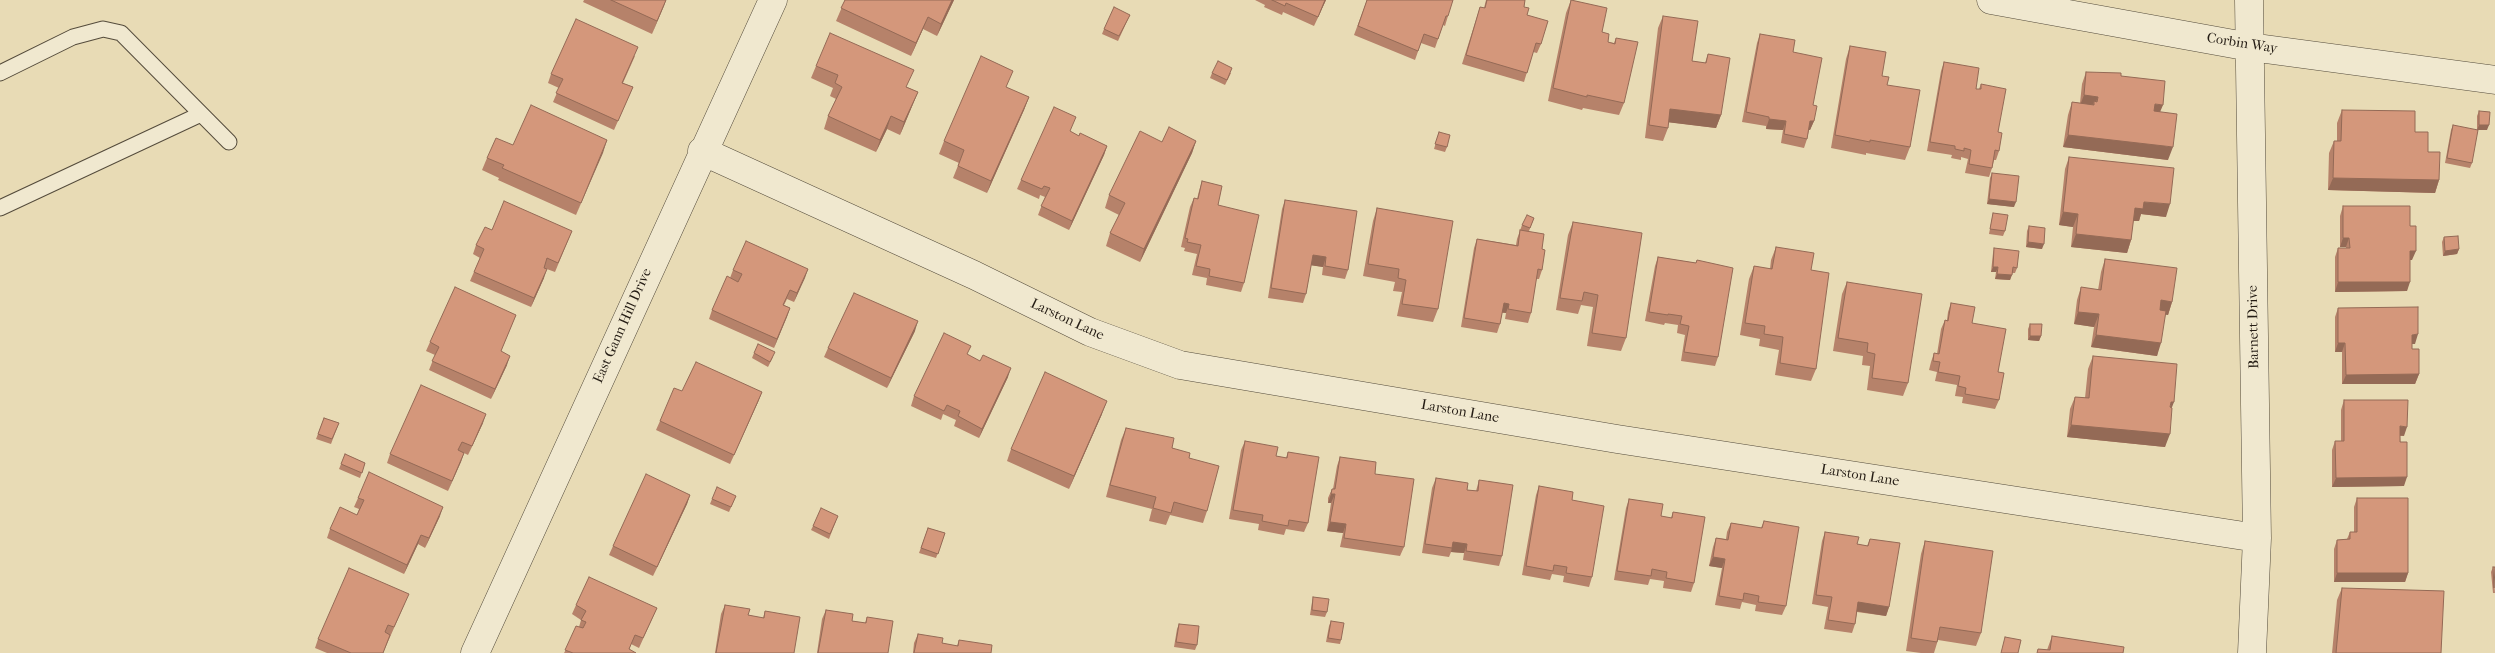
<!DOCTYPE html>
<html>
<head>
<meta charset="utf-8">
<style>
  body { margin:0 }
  canvas { display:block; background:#e8dbb5 }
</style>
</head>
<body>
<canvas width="2495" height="653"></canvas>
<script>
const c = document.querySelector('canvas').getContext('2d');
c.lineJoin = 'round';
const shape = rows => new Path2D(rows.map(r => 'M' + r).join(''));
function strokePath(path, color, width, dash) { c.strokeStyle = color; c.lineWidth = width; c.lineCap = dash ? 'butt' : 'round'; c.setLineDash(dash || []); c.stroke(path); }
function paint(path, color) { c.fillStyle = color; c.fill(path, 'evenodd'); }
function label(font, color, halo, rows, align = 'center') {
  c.font = font + ' "IM FELL French Canon",serif'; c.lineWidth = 4; c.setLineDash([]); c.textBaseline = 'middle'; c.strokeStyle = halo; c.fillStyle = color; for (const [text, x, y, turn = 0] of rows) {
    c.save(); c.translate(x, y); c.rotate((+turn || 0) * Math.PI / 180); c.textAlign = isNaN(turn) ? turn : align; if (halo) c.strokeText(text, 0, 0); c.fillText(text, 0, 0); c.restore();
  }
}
const lane = shape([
  [0,73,73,37,103,29,121,33,229,142],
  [0,208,201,114]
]);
const street = shape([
  [1991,0,2250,47,2495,80],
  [2249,0,2257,538,2252,653],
  [702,151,974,275,1090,332,1180,365,1617,439,2257,538],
  [475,653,773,0]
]);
const wall = shape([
  [584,0,666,0,652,34,583,2],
  [845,0,954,0,937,36,923,29,911,56,836,21],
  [1255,0,1326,0,1314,26,1283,12,1282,15,1264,7,1265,5],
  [1367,0,1448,16,1445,26,1443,25,1435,48,1421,43,1415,60,1354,35],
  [1486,0,1525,0,1524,7,1527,15,1541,44,1537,53,1533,52,1524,82,1462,64,1480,7,1484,8],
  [1571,0,1602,32,1608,42,1614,43,1616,38,1624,103,1619,115,1583,108,1582,110,1548,101,1566,13],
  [1130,15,1118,41,1102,34,1104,29],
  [1663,16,1692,61,1705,63,1708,54,1721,115,1716,128,1668,122,1668,128,1663,141,1645,138,1658,28],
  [1760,34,1793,52,1813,105,1814,121,1810,130,1809,130,1807,139,1804,148,1781,143,1783,130,1766,129,1766,126,1742,122,1757,43],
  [1850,46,1882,76,1887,85,1910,147,1905,160,1866,153,1866,155,1831,148,1846,59],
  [635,56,623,83,633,87,614,130,553,102,559,88,548,83,551,74],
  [1944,62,1976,89,1979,89,1981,84,1998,132,1999,151,1996,160,1994,160,1992,168,1989,177,1965,173,1968,159,1961,157,1961,160,1951,158,1952,155,1927,151,1941,71],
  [816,66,907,87,918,92,900,135,887,129,876,152,824,129,828,116,836,99,830,96,833,88,811,78],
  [2086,72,2121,76,2160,112,2168,160,2063,147,2068,115,2072,102,2080,103,2082,84],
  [1212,73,1231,73,1225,85,1210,78],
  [1007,88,1029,97,1024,110,987,193,953,178,959,163,939,154,944,141],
  [2342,110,2415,132,2428,152,2439,180,2435,193,2328,190,2329,153,2334,141,2337,141,2337,123],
  [2479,111,2487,130,2477,130,2477,116],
  [2453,125,2472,163,2470,168,2445,163,2451,130],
  [1070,132,1079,136,1107,146,1104,155,1069,230,1038,215,1045,197,1040,195,1039,199,1017,189,1021,180],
  [1439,132,1447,147,1445,152,1434,149],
  [607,140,576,215,498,180,499,178,482,170,487,158,513,145],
  [1196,141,1192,153,1140,262,1106,246,1110,233,1119,215,1105,208,1109,195,1162,142],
  [2069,157,2166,217,2141,214,2139,221,2133,221,2131,240,2127,253,2071,247,2073,227,2059,225,2065,169],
  [1992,173,2014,207,1987,204,1990,178],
  [1202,181,1218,205,1244,283,1241,292,1206,285,1207,278,1192,275,1197,254,1184,251,1185,248,1181,247,1190,207,1194,198,1197,199,1199,191],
  [1285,200,1348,270,1345,279,1322,275,1323,267,1311,265,1306,294,1303,303,1268,298,1282,209],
  [2343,206,2410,226,2412,260,2410,260,2407,291,2335,292,2335,257,2338,248,2346,248,2346,247,2340,247,2340,216],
  [1377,208,1438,309,1433,322,1397,316,1402,292,1393,291,1395,282,1363,276,1373,221],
  [1993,213,2005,231,2003,236,1989,234,1992,218],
  [1534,218,1529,231,1542,249,1542,270,1539,279,1536,279,1531,313,1528,323,1505,319,1506,313,1502,313,1500,324,1497,333,1461,327,1474,248,1477,239,1516,245,1517,239,1522,225],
  [1573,222,1626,338,1621,351,1587,346,1593,307,1581,305,1578,314,1556,310,1568,235],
  [2029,226,2042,249,2026,247,2027,231],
  [492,230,572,231,555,272,544,268,544,278,531,307,470,281,480,258,473,254,476,245],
  [2444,237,2459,249,2457,254,2443,256,2442,242],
  [1776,247,1811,270,1816,369,1811,381,1775,375,1779,350,1759,346,1760,339,1740,335,1749,279,1754,266,1770,269,1771,260],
  [1994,248,2017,268,2015,273,2012,273,2010,280,1995,279,1996,272,1991,272,1993,253],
  [1658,257,1696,263,1697,260,1718,357,1715,366,1681,361,1685,335,1677,333,1678,325,1665,323,1664,325,1645,321,1655,266],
  [2105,259,2172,302,2168,315,2165,314,2157,356,2091,347,2094,327,2074,324,2077,300,2081,287,2098,290,2101,272],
  [808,269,794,302,787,299,784,305,790,308,774,348,709,319,712,310,730,278,733,270],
  [1847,282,1908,383,1903,396,1867,390,1870,366,1862,365,1863,356,1833,351,1842,294],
  [1951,303,1972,323,1998,372,1999,400,1995,409,1962,403,1963,397,1955,396,1957,385,1935,381,1937,372,1929,370,1931,362,1934,353,1937,354,1941,329,1945,320,1947,320,1948,312],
  [2338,308,2415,344,2412,344,2412,349,2419,374,2415,384,2342,384,2342,352,2335,352,2335,317],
  [516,315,501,351,507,365,491,399,429,370,435,355,426,351,430,342],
  [2030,324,2041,336,2039,341,2028,340,2028,329],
  [915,331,887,388,824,357,828,348],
  [754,353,773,357,768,367,752,358],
  [968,355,1008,377,979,438,954,426,956,420,943,414,941,420,911,406,914,396],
  [2093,356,2172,407,2165,447,2067,437,2070,409,2075,397,2085,398,2088,369],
  [682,391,762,392,758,402,730,464,656,430,660,421],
  [2344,400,2404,436,2400,436,2404,486,2332,487,2332,450,2335,441,2341,441,2341,410],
  [1102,414,1069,489,1007,461,1011,449],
  [324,418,339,423,331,444,316,439],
  [483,423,468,455,464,453,448,491,387,463,390,454],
  [1126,428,1172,448,1189,458,1207,511,1203,523,1170,515,1166,525,1149,521,1152,509,1106,497,1121,440],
  [1245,441,1276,456,1286,458,1288,452,1308,523,1304,532,1286,529,1284,535,1258,530,1259,524,1229,519,1241,450],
  [345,454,365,463,360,478,339,469],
  [1340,457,1375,474,1404,547,1400,556,1340,547,1343,533,1327,531,1331,503,1328,503,1328,498,1332,489,1333,489,1337,466],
  [1436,478,1467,490,1476,491,1479,480,1502,556,1499,566,1463,560,1464,553,1451,552,1449,557,1422,553,1432,488],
  [1539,486,1572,500,1592,577,1589,587,1563,582,1564,576,1552,574,1550,580,1522,575,1536,495],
  [690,495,687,504,653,576,609,555,613,546],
  [736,496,729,512,710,504,712,499],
  [358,498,440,516,425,548,418,544,404,574,327,538,330,529,357,515,359,509,354,507],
  [2357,498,2408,573,2405,582,2334,582,2334,549,2337,540,2347,539,2350,532,2354,532,2354,507],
  [1629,499,1661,516,1671,518,1673,512,1694,583,1691,592,1663,588,1664,581,1650,579,1648,585,1614,580,1626,508],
  [836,521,829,539,811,530,813,526],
  [1764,521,1786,606,1782,615,1755,611,1756,605,1742,602,1740,609,1715,605,1722,568,1709,566,1713,547,1716,538,1726,539,1727,532,1731,523,1761,528],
  [928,528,945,533,936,558,919,553],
  [1825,532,1857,544,1867,546,1870,539,1889,607,1886,616,1857,612,1855,624,1852,633,1824,629,1828,607,1812,604,1822,541],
  [1925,541,1981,633,1976,646,1938,640,1934,653,1921,653,1906,651,1921,554],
  [2493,567,2495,593,2493,593,2491,572],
  [2342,588,2441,653,2332,653,2337,600],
  [1313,597,1327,612,1325,617,1310,615,1312,602],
  [405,603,383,653,327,653,315,648,318,639],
  [576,605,657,608,639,648,631,644,629,650,636,653,564,653,579,627,581,620,572,614],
  [725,605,748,615,763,618,765,611,794,653,715,653,721,614],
  [826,610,852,621,865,623,867,617,888,653,817,653,822,619],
  [1331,621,1341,640,1340,644,1326,642,1329,626],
  [1179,624,1197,645,1195,650,1174,647,1177,629],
  [918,634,942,643,957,646,959,640,991,653,913,653,914,643],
  [2052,636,2123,653,2037,653,2038,649,2047,650]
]);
const shadedWall = shape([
  [666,0,664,6,652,34,657,21],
  [952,0,954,0,937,36,941,24],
  [1325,0,1326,0,1314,26,1318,17],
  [928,17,923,29,911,56,916,43],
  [918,92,913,104,900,135,904,122],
  [2084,95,2098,97,2093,109,2094,101,2091,109,2079,108],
  [1029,97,1024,110,987,193,991,181],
  [2155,104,2163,105,2158,117,2150,116],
  [1670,109,1721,115,1716,128,1666,122],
  [891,116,887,129,876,152,880,140],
  [1769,119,1786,121,1783,130,1766,129],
  [1810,121,1814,121,1810,130,1807,130],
  [2479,125,2489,125,2487,130,2477,130],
  [2068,135,2173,147,2168,160,2063,147],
  [607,140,603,153,576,215,581,203],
  [1196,141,1192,153,1140,262,1144,249],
  [1107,146,1104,155,1069,230,1072,221],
  [2333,178,2439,180,2435,193,2328,190],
  [1989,199,2016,202,2014,207,1987,204],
  [2144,202,2170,204,2166,217,2141,214,2139,221,2130,221,2135,208],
  [2063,212,2078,214,2073,227,2059,225],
  [2076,234,2131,240,2127,253,2071,247],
  [2343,238,2349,238,2346,247,2340,247],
  [2028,242,2044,244,2042,249,2026,247],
  [2459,249,2457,254,2443,256,2445,251],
  [2410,251,2416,251,2412,260,2407,260],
  [1313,255,1326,257,1323,267,1309,265],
  [1993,267,1998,267,1996,272,1991,272],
  [547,269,544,278,531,307,534,298],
  [808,269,805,278,794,302,797,293],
  [1997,274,2012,275,2010,280,1995,279],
  [2338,282,2410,282,2407,291,2335,292],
  [2161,300,2172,302,2168,315,2156,313],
  [1504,303,1509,304,1506,313,1501,312],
  [790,308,787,317,774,348,777,339],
  [2078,312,2099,314,2094,327,2074,324],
  [918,321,915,331,887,388,891,378],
  [2418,334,2415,344,2409,344,2412,335],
  [2096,335,2161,343,2157,356,2091,347],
  [2030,336,2041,336,2039,341,2028,340],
  [2338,343,2345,343,2342,352,2335,352],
  [510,356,507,365,491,399,495,389],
  [1011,368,1008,377,979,438,982,429],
  [2419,374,2415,384,2342,384,2346,375],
  [762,392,758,402,730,464],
  [1107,401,1102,414,1069,489,1074,476],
  [2171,402,2174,402,2169,415],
  [486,414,483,423,468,455,472,446],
  [2071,425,2170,434,2165,447,2067,437],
  [2400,426,2407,427,2404,436,2397,435],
  [464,453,461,462,448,491,452,481],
  [2407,477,2404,486,2332,487,2336,478],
  [1331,494,1335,494,1331,503,1328,503],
  [690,495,687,504,653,576,657,567],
  [443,507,440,516,425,548,429,538],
  [1330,522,1346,524,1343,533,1327,531],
  [421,535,418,544,404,574,407,565],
  [1453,542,1467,544,1464,553,1451,552],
  [1713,557,1725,559,1722,568,1709,566],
  [2337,573,2408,573,2405,582,2334,582],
  [1858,602,1889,607,1886,616,1855,611]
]);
const building = shape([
  [611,0,666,0,657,21,611,0],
  [845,0,952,0,941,24,928,17,916,43,841,8,845,0],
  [1272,0,1325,0,1318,17,1286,3,1285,6,1272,0],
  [1367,0,1453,0,1448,16,1446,16,1438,39,1424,34,1418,51,1358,26,1367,0],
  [1487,0,1525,0,1524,7,1529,8,1527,15,1548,21,1541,44,1536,43,1527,73,1466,55,1480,7,1485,8,1487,0],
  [1571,0,1607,8,1602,32,1609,34,1608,42,1615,44,1616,38,1638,42,1624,103,1587,95,1587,97,1553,88,1571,0],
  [1114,7,1130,15,1119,36,1104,29,1114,7],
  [1663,16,1698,21,1692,61,1706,63,1708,54,1730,58,1721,115,1670,109,1668,128,1649,125,1663,16],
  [576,19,638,47,622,83,633,87,618,121,556,93,563,79,551,74,576,19],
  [830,33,914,70,906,87,918,92,904,122,891,116,880,140,828,116,842,87,835,83,838,75,816,66,830,33],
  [1760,34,1795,40,1793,52,1822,58,1813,105,1817,106,1814,121,1810,121,1807,139,1784,134,1786,121,1769,119,1769,117,1746,112,1760,34],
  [1850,46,1886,52,1882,76,1889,77,1887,85,1920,90,1910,147,1870,140,1870,142,1835,135,1850,46],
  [981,56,1013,71,1006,87,1029,97,991,181,958,166,964,150,944,141,981,56],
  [1218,61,1232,68,1227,80,1212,73,1218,61],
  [1944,62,1979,68,1976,89,1981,89,1981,84,2006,89,1998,132,2002,133,1999,151,1995,150,1992,168,1969,164,1971,150,1964,148,1964,151,1955,149,1955,146,1930,142,1944,62],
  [2086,72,2121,73,2121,76,2165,81,2163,105,2155,104,2154,111,2177,114,2173,147,2068,135,2072,102,2094,105,2094,101,2097,102,2098,97,2084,95,2086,72],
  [531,105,607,140,581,203,502,168,504,165,487,158,496,138,513,145,531,105],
  [1054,107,1076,117,1070,131,1079,136,1080,133,1107,146,1072,221,1041,206,1050,188,1044,186,1042,189,1021,180,1054,107],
  [2342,110,2415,111,2415,132,2428,132,2428,152,2440,152,2439,180,2333,178,2334,141,2341,141,2342,110],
  [2479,111,2490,112,2489,125,2479,125,2479,111],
  [2453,125,2478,130,2472,163,2447,158,2453,125],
  [1169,127,1196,141,1144,249,1110,233,1125,203,1109,195,1140,131,1162,142,1169,127],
  [1439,132,1450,135,1447,147,1435,144,1439,132],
  [2069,157,2174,168,2170,204,2144,202,2143,209,2135,208,2131,240,2076,234,2078,214,2063,212,2069,157],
  [1992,173,2019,176,2016,202,1989,199,1992,173],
  [1202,181,1222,186,1218,205,1259,215,1244,283,1209,276,1210,269,1196,266,1201,245,1187,242,1188,239,1185,238,1194,198,1198,199,1202,181],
  [1285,200,1357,211,1348,270,1325,266,1326,257,1313,255,1306,294,1271,288,1285,200],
  [504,201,572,231,558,263,547,258,544,268,547,269,534,298,474,272,484,249,476,245,485,227,492,230,504,201],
  [2343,206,2410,206,2410,226,2416,226,2416,251,2410,251,2410,282,2338,282,2338,248,2350,248,2349,238,2343,238,2343,206],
  [1377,208,1453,221,1438,309,1402,304,1406,280,1398,278,1399,269,1368,264,1377,208],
  [1993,213,2008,215,2005,231,1990,229,1993,213],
  [1527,215,1534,218,1530,228,1522,225,1527,215],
  [1573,222,1642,233,1626,338,1592,333,1598,295,1584,292,1582,301,1560,298,1573,222],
  [2029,226,2045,228,2044,244,2028,242,2029,226],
  [1520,230,1544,234,1542,249,1545,250,1542,270,1538,269,1531,313,1508,309,1509,304,1504,303,1500,324,1464,318,1477,239,1518,246,1520,230],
  [2458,236,2459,249,2445,251,2444,237,2458,236],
  [746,241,808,269,797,293,790,290,783,305,790,308,777,339,712,310,727,276,738,282,742,274,733,270,746,241],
  [1776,247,1814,253,1811,270,1829,273,1816,369,1780,363,1783,337,1764,334,1765,326,1745,323,1754,266,1772,269,1776,247],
  [1994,248,2019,251,2017,268,2013,267,2012,275,1997,274,1998,267,1993,267,1994,248],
  [1658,257,1696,263,1697,260,1733,268,1718,357,1684,352,1689,326,1680,324,1682,316,1668,314,1668,315,1649,312,1658,257],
  [2105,259,2177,268,2172,302,2161,300,2160,310,2166,311,2161,343,2096,335,2099,314,2078,312,2081,287,2101,290,2105,259],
  [1847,282,1922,294,1908,383,1872,378,1875,354,1867,352,1868,343,1838,338,1847,282],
  [455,287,516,315,501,351,510,356,495,389,432,361,439,347,430,342,455,287],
  [854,293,918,321,891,378,828,348,854,293],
  [1951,303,1975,307,1972,323,2006,329,1998,372,2004,373,1999,400,1965,394,1966,388,1958,386,1960,376,1938,372,1940,362,1933,361,1934,353,1939,354,1945,320,1948,321,1951,303],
  [2418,307,2418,334,2412,335,2412,349,2419,349,2419,374,2346,375,2345,343,2338,343,2338,308,2418,307],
  [2030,324,2042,324,2041,336,2030,336,2030,324],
  [944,333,971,346,967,354,980,361,983,355,1011,368,982,429,958,416,960,411,947,405,944,411,914,396,944,333],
  [758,344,775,352,770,362,754,353,758,344],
  [2093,356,2177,364,2174,402,2171,402,2170,407,2172,408,2170,434,2071,425,2075,397,2089,398,2093,356],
  [696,362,762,392,734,455,660,421,674,388,682,391,696,362],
  [1045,372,1107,401,1074,476,1011,449,1045,372],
  [421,385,486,414,472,446,462,442,458,450,464,453,452,481,390,454,421,385],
  [2344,400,2408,400,2407,427,2400,426,2400,442,2407,442,2407,477,2336,478,2335,441,2344,441,2344,400],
  [324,418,339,423,332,439,318,434,324,418],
  [1126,428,1174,438,1172,448,1190,453,1189,458,1219,466,1207,511,1174,502,1171,513,1153,508,1156,497,1110,485,1126,428],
  [1245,441,1278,447,1276,456,1287,458,1288,452,1319,457,1308,523,1289,520,1288,526,1262,521,1263,515,1233,510,1245,441],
  [345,454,365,463,362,473,341,464,345,454],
  [1340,457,1376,462,1375,474,1414,479,1404,547,1344,538,1346,524,1330,522,1335,494,1331,494,1332,489,1335,489,1340,457],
  [369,472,443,507,429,538,421,535,407,565,330,529,340,507,357,515,364,500,358,498,369,472],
  [646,474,690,495,657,567,613,546,646,474],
  [1436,478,1468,483,1467,490,1478,491,1479,480,1513,485,1502,556,1466,551,1467,544,1453,542,1452,548,1425,544,1436,478],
  [1539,486,1573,492,1572,500,1604,506,1592,577,1566,573,1567,567,1554,565,1553,571,1526,566,1539,486],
  [717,487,736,496,731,507,712,499,717,487],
  [2357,498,2408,498,2408,573,2337,573,2337,540,2350,539,2350,532,2357,532,2357,498],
  [1629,499,1663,504,1661,516,1672,518,1673,512,1705,517,1694,583,1666,578,1667,572,1652,569,1651,576,1617,571,1629,499],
  [821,508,838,516,830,534,813,526,821,508],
  [1764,521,1799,527,1786,606,1758,602,1759,596,1744,593,1743,600,1719,596,1725,559,1713,557,1716,538,1728,540,1731,523,1762,528,1764,521],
  [928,528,945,533,938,554,921,548,928,528],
  [1825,532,1859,537,1857,544,1868,546,1870,539,1900,543,1889,607,1858,602,1855,624,1828,620,1832,597,1816,595,1825,532],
  [1925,541,1993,551,1981,633,1940,627,1937,642,1911,638,1925,541],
  [2493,567,2495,567,2494,588,2493,567],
  [349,568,409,594,394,627,388,625,385,632,390,635,383,653,351,653,318,639,349,568],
  [589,577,657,608,643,638,635,635,629,649,636,653,573,653,565,650,576,626,583,628,586,622,581,620,586,611,576,605,589,577],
  [2342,588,2444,591,2441,653,2336,653,2342,588],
  [1313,597,1329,599,1327,612,1312,610,1313,597],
  [725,605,750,609,748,615,764,618,765,611,800,617,794,653,716,653,725,605],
  [826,610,853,614,852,621,866,623,867,617,893,621,888,653,818,653,826,610],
  [1331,621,1344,623,1341,640,1328,638,1331,621],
  [1179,624,1199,626,1197,645,1176,642,1179,624],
  [918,634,943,638,942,643,958,646,959,640,992,645,991,653,914,653,918,634],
  [2052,636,2124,647,2123,653,2037,653,2038,649,2050,650,2052,636],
  [2005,637,2021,640,2018,653,2001,653,2005,637]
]);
const streetNames = [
  ["Corbin Way",2242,44,9],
  ["Larston Lane",1067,320,25],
  ["East Gann Hill Drive",623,326,-66],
  ["Barnett Drive",2254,327,-91],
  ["Larston Lane",1460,412,10],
  ["Larston Lane",1860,476,9]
];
strokePath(lane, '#554c3c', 17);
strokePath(street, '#554c3c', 29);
strokePath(lane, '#f0e8cf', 15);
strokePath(street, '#f0e8cf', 28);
paint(wall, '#b6826a');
paint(shadedWall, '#946a56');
paint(building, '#d4977b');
strokePath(building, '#946a56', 1);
label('14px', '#241c14', '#f0e8cf', streetNames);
</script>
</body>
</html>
